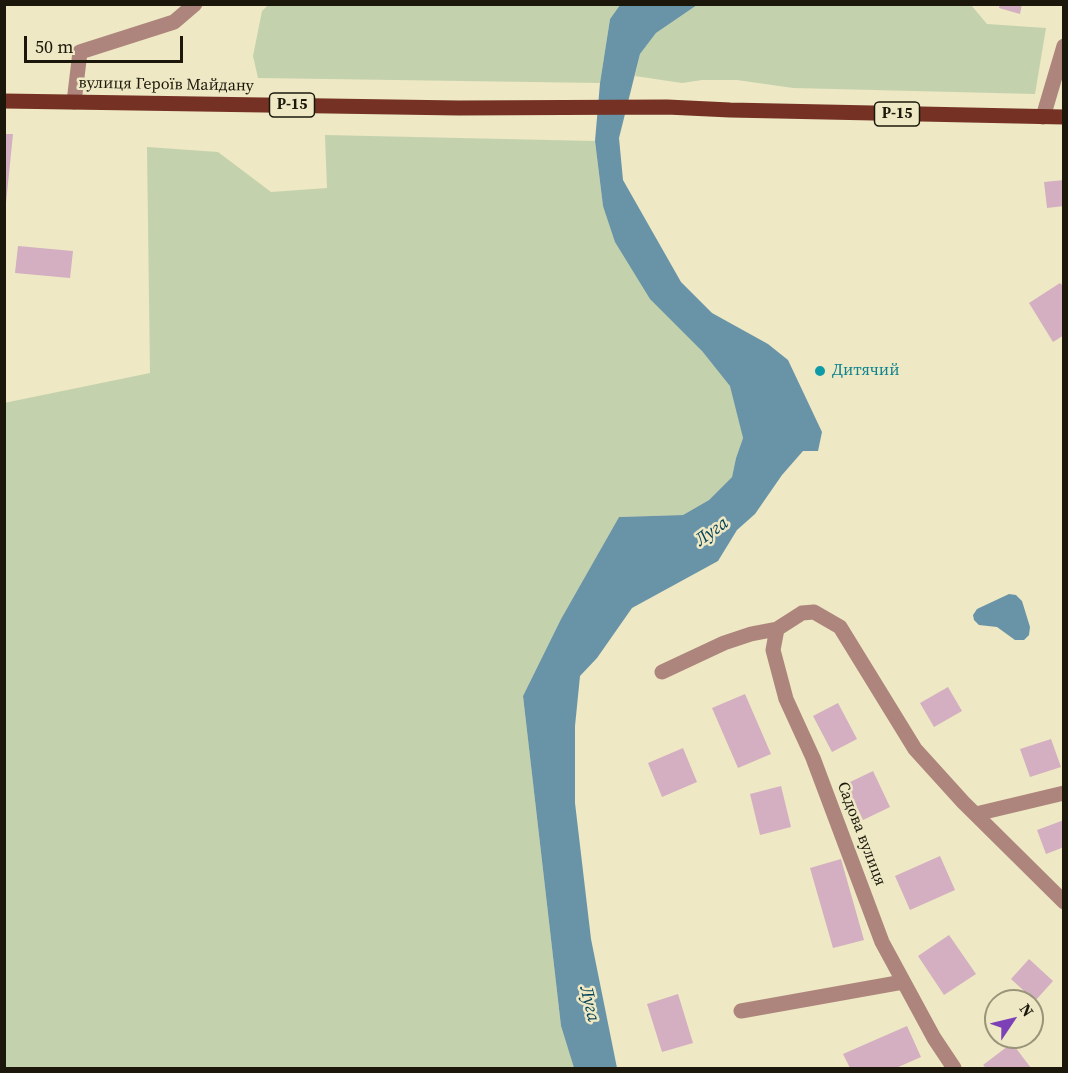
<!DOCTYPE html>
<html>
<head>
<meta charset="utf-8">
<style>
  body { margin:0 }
  #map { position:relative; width:1068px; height:1073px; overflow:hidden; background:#eee8c4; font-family:"Source Serif 4",serif }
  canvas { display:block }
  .frame { position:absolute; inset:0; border:6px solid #1b180b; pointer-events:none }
  .north { position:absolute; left:984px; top:989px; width:60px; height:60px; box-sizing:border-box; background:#eee8c4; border:2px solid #9a957a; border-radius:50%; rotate:55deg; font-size:16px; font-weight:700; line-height:24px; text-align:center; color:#1b180b }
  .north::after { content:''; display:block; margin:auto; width:21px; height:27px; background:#7d41b7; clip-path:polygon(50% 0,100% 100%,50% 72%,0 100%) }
  .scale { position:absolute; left:24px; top:36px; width:159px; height:27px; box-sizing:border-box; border:3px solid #1b180b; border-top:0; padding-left:8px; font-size:18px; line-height:21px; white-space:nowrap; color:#1b180b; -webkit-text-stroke:4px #eee8c4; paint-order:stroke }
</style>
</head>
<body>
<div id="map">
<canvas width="1068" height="1073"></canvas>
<div class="frame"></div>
<div class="north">N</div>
<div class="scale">50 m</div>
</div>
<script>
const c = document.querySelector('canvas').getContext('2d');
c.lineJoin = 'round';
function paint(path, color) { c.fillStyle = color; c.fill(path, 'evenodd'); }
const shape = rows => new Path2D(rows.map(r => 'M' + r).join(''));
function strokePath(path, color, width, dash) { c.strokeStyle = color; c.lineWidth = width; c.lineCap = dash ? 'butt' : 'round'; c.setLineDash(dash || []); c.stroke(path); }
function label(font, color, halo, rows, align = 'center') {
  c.font = font + ' "Source Serif 4",serif'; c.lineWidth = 5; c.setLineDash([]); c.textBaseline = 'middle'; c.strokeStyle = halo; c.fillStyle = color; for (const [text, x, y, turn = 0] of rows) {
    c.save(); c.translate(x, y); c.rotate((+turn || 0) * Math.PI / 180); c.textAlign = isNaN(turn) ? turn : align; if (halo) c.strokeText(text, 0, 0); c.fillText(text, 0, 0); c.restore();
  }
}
const green = shape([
  [268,5,620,5,610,19,600,83,258,78,253,56,262,11],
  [697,5,971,5,987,24,1046,28,1035,94,793,88,737,80,702,80,682,83,635,76,640,54,656,33],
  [325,135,595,141,603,206,702,351,731,386,743,438,736,458,732,477,709,500,683,515,619,517,561,619,523,696,561,1026,574,1068,5,1068,4,403,150,373,147,147,218,152,271,192,327,188]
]);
const water = shape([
  [620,5,697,5,656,33,640,54,619,138,623,180,681,282,712,313,768,344,788,360,822,432,818,451,803,451,782,475,755,514,737,530,718,561,632,608,597,658,580,676,575,726,575,803,591,939,617,1068,574,1068,561,1026,523,696,561,619,619,517,683,515,709,500,732,477,736,458,743,438,730,386,702,351,650,299,615,242,603,206,595,141,600,83,610,19],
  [1009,594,1016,595,1022,601,1030,627,1029,635,1024,640,1015,640,997,627,979,625,974,620,973,615,977,609]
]);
const building = shape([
  [1000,4,1022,4,1020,14,999,8],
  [4,134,13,134,6,203,4,203],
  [1064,180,1064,206,1047,208,1044,182],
  [18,246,73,251,70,278,15,273],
  [1060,283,1064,287,1064,335,1053,342,1029,303],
  [948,687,962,711,934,727,920,703],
  [745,694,771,754,738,768,712,708],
  [838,703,857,739,832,752,813,716],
  [1051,739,1061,767,1030,777,1020,749],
  [683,748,697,782,662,797,648,763],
  [873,771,890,807,863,820,846,784],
  [781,786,791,827,760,835,750,794],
  [1064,820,1064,847,1046,854,1037,830],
  [940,856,955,890,910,910,895,876],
  [841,859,864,940,833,948,810,868],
  [949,935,976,974,944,995,918,956],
  [1029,959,1053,981,1035,1001,1011,979],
  [678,994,693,1043,662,1052,647,1004],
  [907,1026,921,1057,896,1068,850,1068,843,1054],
  [1012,1043,1031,1068,986,1068,983,1065]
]);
const minor = shape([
  [74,102,80,52,174,22,195,4],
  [1043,117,1064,46],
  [662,672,724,643,751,634,777,629],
  [976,814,1064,793],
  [741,1011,903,982],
  [954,1068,934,1038,882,942,813,758,786,699,773,650,777,629,802,613,814,612,840,627,915,749,963,802,1064,902]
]);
const major = shape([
  [4,101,459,108,667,107,730,110,1064,117]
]);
const markers = [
  [820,371,6,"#0f9aa8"]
];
const shields = [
  [292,105,45],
  [897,114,45]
];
const shieldNames = [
  ["Р-15",292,105],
  ["Р-15",897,114]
];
const streetNames = [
  ["вулиця Героїв Майдану",166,85,1],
  ["Садова вулиця",861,834,69]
];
const cultureNames = [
  ["Дитячий",832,371]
];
const waterNames = [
  ["Луга",712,532,-36],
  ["Луга",589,1004,76]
];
paint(green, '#c3d2ad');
paint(water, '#6994a7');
paint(building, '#d3afc1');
strokePath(minor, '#ad857c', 15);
strokePath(major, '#753224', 15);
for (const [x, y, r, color] of markers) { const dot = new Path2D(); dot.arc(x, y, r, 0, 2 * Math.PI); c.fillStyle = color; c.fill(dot); strokePath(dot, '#eee8c4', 2); }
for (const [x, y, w] of shields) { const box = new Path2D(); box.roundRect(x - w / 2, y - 12, w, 24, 4.5); c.fillStyle = '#eee8c4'; c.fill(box); strokePath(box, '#1b180b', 1.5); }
label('bold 15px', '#1b180b', null, shieldNames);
label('16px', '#1b180b', '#eee8c4', streetNames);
label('16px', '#0d838f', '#eee8c4', cultureNames, 'left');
label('italic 18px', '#003f54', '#eee8c4', waterNames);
</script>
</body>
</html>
